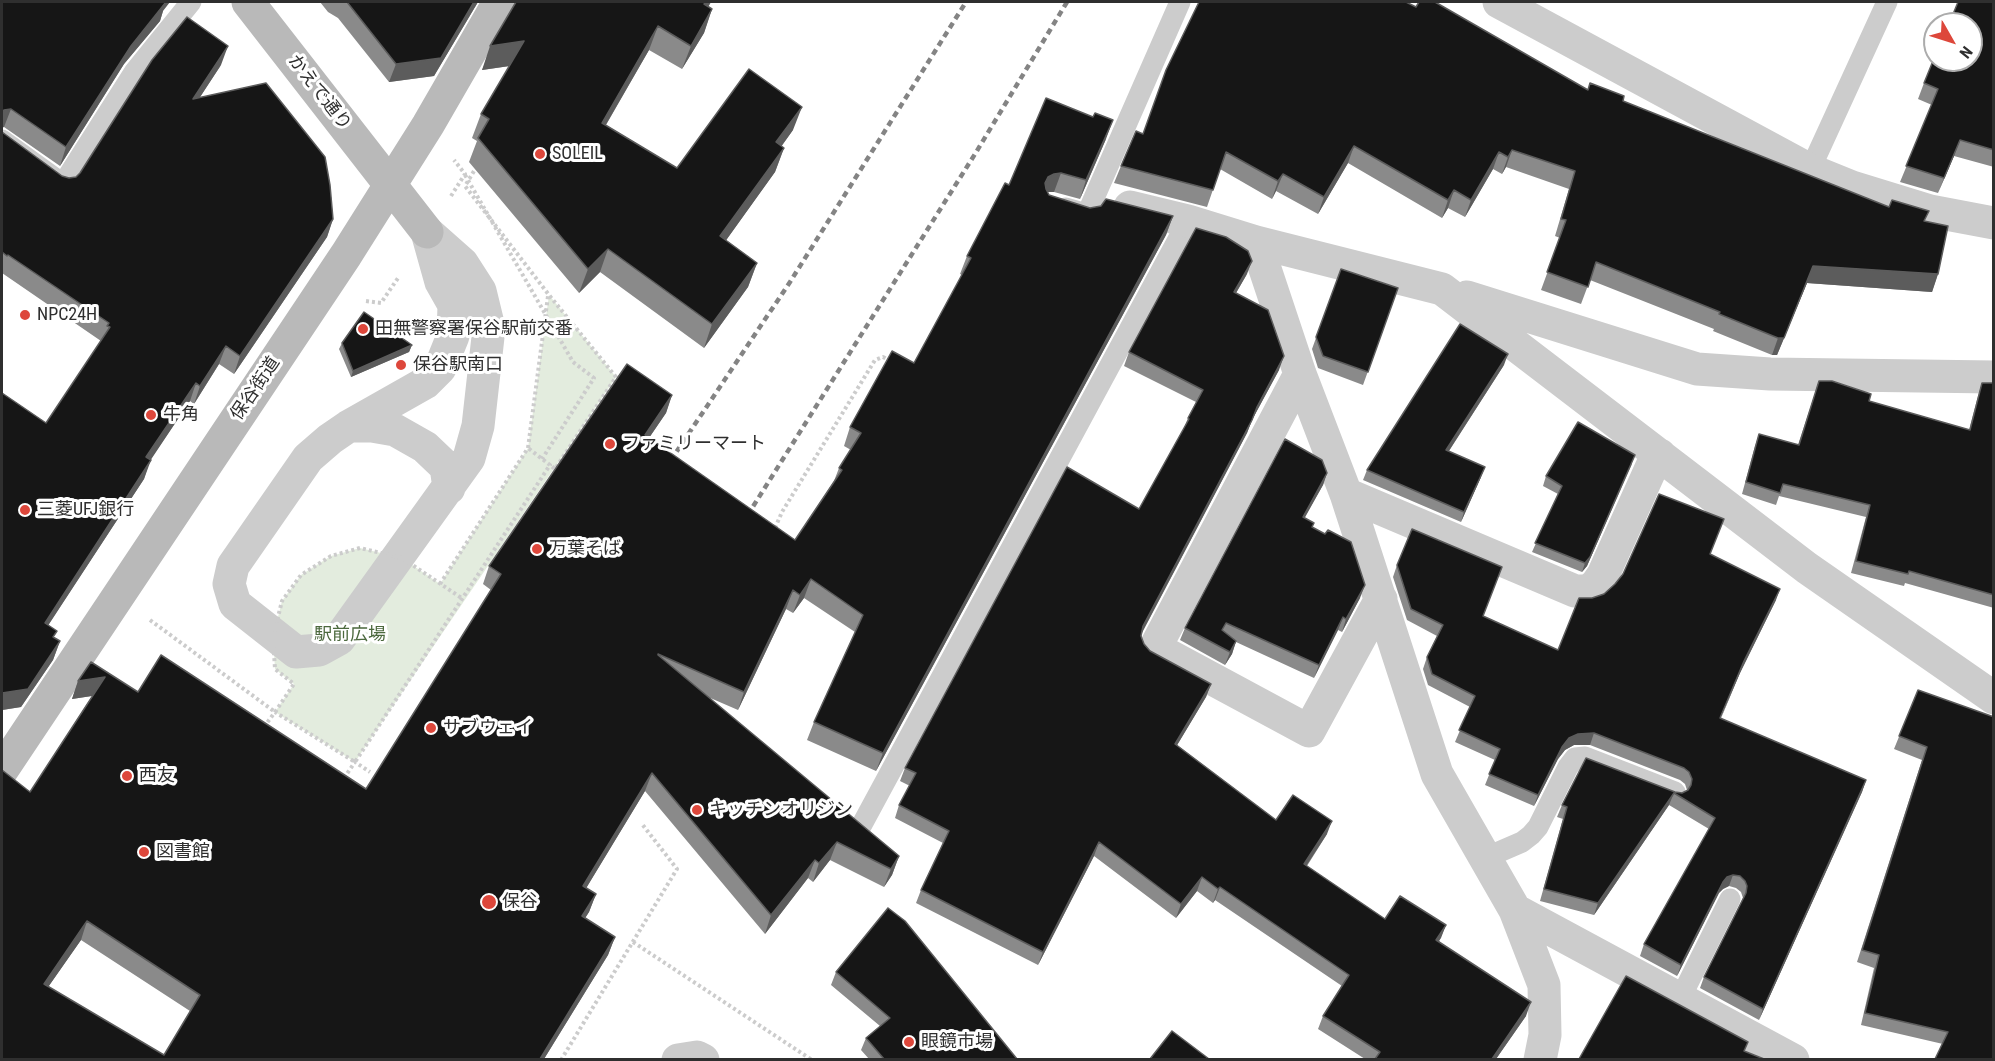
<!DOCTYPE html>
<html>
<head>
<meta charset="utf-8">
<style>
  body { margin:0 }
  #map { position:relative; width:1995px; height:1061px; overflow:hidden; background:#fff; font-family:"Roboto Condensed",sans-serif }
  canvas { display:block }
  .frame { position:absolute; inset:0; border:3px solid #2f2f2f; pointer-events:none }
  .north { position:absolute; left:1923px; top:12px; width:60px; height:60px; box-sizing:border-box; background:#fff; border:2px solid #acacac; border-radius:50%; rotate:129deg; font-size:16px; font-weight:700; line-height:24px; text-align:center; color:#2f2f2f }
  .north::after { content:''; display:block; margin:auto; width:21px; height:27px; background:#dd473b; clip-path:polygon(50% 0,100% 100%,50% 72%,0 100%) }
</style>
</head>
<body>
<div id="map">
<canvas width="1995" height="1061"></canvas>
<div class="frame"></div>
<div class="north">N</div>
</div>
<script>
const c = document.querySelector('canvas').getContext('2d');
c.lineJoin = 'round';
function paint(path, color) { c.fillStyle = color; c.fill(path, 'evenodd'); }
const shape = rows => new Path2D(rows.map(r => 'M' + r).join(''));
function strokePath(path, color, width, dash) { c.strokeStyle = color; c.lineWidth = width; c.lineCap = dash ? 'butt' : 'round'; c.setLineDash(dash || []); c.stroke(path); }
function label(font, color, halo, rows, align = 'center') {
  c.font = font + ' "Roboto Condensed","Noto Sans JP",sans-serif'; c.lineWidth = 6; c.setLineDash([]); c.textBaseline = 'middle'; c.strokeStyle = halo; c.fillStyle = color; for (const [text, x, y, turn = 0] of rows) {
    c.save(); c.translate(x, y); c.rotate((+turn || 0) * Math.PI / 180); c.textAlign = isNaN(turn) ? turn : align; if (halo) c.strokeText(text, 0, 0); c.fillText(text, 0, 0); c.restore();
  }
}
const green = shape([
  [549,295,616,377,355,762,275,712,294,684,275,669,273,637,282,601,301,575,331,556,360,548,402,558,440,584,528,448]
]);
const path = shape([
  [465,175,573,362,594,378,542,459],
  [451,196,465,174,454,160],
  [366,301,381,303,398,278],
  [775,528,782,512,875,360,883,357,892,362],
  [150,620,275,712],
  [264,727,275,712,355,762,550,465,528,448],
  [344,778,355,762,370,772],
  [633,942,812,1060],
  [561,1060,677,869,642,824]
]);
const lane = shape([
  [2,140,63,184,135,71,191,2],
  [1810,170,1887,2],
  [1066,208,1087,214,1180,2],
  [859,830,1188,221],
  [1485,858,1522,842,1531,835,1538,827,1568,767,1575,758,1585,757,1675,792],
  [1680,999,1730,899]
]);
const street = shape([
  [1499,2,1810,170,1852,187,1930,211,1994,223],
  [1130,207,1188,221,1256,242,1442,289,1807,568,1994,698],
  [427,232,462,263,480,291,489,328,478,426,469,458,339,639,319,650,296,652,235,604,229,584,233,566,308,458,330,439,349,426,425,383,440,368,453,336,454,305,441,282,427,232],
  [1256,242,1300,374,1346,494,1437,774,1515,910,1544,985,1545,1035,1540,1060],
  [1467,297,1697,369,1770,374,1994,377],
  [1300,374,1155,648,1309,731,1381,599],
  [349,426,372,426,395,430,425,447,446,467,449,488],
  [1346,494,1575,591,1588,591,1596,585,1603,575,1652,466,1660,455],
  [1515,910,1793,1060],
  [678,1060,697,1057,703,1060]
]);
const secondary = shape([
  [248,2,427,232],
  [2,770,346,255,428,125,499,2]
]);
const rail = shape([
  [665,469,790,282,966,2],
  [742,524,975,154,1067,2]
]);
const pathBridge = shape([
  [477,166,465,186,549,295,616,377,555,469,550,465],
  [440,584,528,448,548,296],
  [275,712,294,684,275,669,273,637,282,601,301,575,331,556,360,548,402,558,463,599]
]);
const wall = shape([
  [2,2,163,11,160,21,124,64,60,166,4,127],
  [320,2,478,2,434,76,389,82,338,18,328,12],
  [516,2,711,2,708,7,712,9,704,33,682,69,649,50,606,125,677,168,793,130,781,147,784,148,775,172,726,240,757,263,748,287,704,348,600,272,579,293,469,162,477,141,472,138,481,114,510,66,482,70],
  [1994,2,1994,167,1954,156,1938,193,1900,182,1932,105,1918,99,1924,83],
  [1416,7,1588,90,1623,101,1925,222,1938,274,1932,292,1807,283,1777,355,1772,355,1713,331,1714,329,1590,280,1581,304,1541,290,1560,238,1555,236,1569,189,1506,167,1502,174,1493,169,1465,217,1448,208,1442,218,1348,163,1318,214,1276,191,1272,199,1220,169,1207,207,1114,183,1121,166,1143,134],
  [221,65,200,97,333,219,327,237,234,374,219,364,194,404,190,401,150,460,144,479,48,625,54,638,60,641,53,660,21,707,2,710,2,393,46,423,101,341,2,273,2,132,62,176,69,178,76,177],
  [1106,139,1080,199,1054,192,1047,192,1049,195,1090,208,1173,216,1166,235,876,771,807,740,814,722,855,632,804,598,793,613,786,609,738,710,708,697,899,856,892,875,884,887,830,860,813,882,808,878,765,934,645,791,586,888,596,894,589,912,585,918,615,937,608,955,544,1059,2,1059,30,792,92,696,72,699,78,681,138,692,366,789,491,590,483,584,489,566,672,395,666,413,649,438,795,540,834,481,839,468,851,450,844,446,850,427,914,363,962,275,960,274,967,256,1009,185],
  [81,940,190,1011,164,1055,48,987],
  [1341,269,1398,288,1363,385,1318,368,1312,349],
  [1247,274,1236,293,1279,370,1253,418,1247,433,1142,633,1141,636,1144,644,1150,651,1211,684,1206,697,1177,745,1276,820,1327,834,1307,866,1385,919,1446,925,1439,941,1526,1016,1496,1059,1365,1059,1318,1029,1323,1016,1342,986,1215,900,1213,903,1197,891,1176,918,1094,856,1038,965,916,903,921,890,943,843,895,818,899,805,910,786,900,781,905,768,1139,509,1184,428,1188,418,1196,402,1124,366,1129,352],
  [342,343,412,345,409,352,351,377,339,349],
  [1504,365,1449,451,1481,477,1461,522,1363,480,1367,470],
  [1819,381,1869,401,1969,430,1978,396,1982,383,1994,383,1994,608,1905,583,1904,586,1851,573,1866,517,1779,496,1776,505,1742,494,1755,446,1759,434,1798,445],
  [1632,464,1587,566,1582,572,1532,552,1558,494,1543,486,1546,476],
  [1327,473,1323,485,1304,518,1312,527,1360,598,1342,632,1338,630,1314,678,1236,642,1232,654,1225,665,1180,640,1185,628],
  [1711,554,1776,600,1740,673,1720,718,1866,780,1862,792,1759,1020,1700,988,1704,977,1742,900,1743,898,1741,892,1736,888,1729,886,1723,889,1719,893,1677,976,1640,956,1644,944,1709,829,1669,805,1594,915,1540,901,1563,819,1557,817,1562,805,1675,792,1682,793,1687,790,1685,784,1680,780,1590,745,1574,745,1565,750,1558,759,1534,806,1485,785,1495,760,1455,742,1470,707,1428,685,1423,669,1427,657,1437,636,1407,620,1393,577,1397,565,1484,617,1558,650,1592,598],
  [1918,690,1994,1059,1943,1044,1861,1025,1874,968,1857,962,1922,760,1894,749],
  [836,972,1017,1059,869,1059,861,1050,866,1038,880,1026,831,985]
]);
const shadedWall = shape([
  [163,2,170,2,163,11,160,21,124,64,60,166,66,147,131,46],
  [474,2,478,2,434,76,389,82,396,64],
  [706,2,711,2,695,28,704,4],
  [712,9,704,33,682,69,691,46],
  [658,26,649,50,593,147,602,123],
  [524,41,516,65,482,70,490,46],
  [228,46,221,65,187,117,193,99],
  [802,107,793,130,767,166,776,142],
  [11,109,4,127,2,128,2,112,4,110],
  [1113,120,1106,139,1080,199,1086,180],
  [1960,140,1954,156,1938,193,1944,178],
  [1354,146,1348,163,1318,214,1324,197],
  [784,148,775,172,712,260,720,236],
  [1512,150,1506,167,1502,174,1508,157],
  [1499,152,1493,169,1465,217,1471,200],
  [1061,173,1054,192,1047,192,1042,195,1045,183,1048,177,1054,174],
  [1283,174,1276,191,1272,199,1278,181],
  [1454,190,1448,208,1442,218,1448,200],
  [1173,216,1166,235,876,771,883,753],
  [333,219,327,237,234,374,240,356],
  [608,249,600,272,579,293,588,269],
  [1252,261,1247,274,1229,305,1234,292],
  [757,263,748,287,704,348,712,324],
  [1813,266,1938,274,1932,292,1807,283,1777,355,1772,355,1778,338],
  [412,345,409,352,351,377,353,371],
  [226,346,219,364,194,404,200,386],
  [1508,354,1504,365,1443,460,1446,450],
  [1284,356,1279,370,1252,420,1257,407],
  [196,383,190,401,140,476,146,457],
  [672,395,666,413,638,454,645,435],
  [1252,420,1247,433,1138,640,1143,626],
  [1635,455,1587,566,1582,572,1585,563],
  [151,460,144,479,38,641,45,623],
  [1485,467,1481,477,1461,522,1464,512],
  [1327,473,1323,485,1298,530,1303,517],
  [811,579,804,598,793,613,800,595],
  [1365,585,1360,598,1342,632,1346,619],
  [1780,589,1776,600,1740,673,1716,730,1744,661],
  [793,590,786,609,738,710,744,692],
  [1343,617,1338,630,1314,678,1319,665],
  [60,641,53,660,21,707,2,710,2,693],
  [1236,641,1232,654,1225,665,1230,652],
  [105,677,98,695,72,699,78,681],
  [1211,684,1206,697,1170,757,1175,744],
  [1594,733,1590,745,1574,745,1565,750,1558,759,1534,806,1538,795,1562,747,1569,738,1578,734],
  [652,773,645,791,576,905,583,886],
  [1866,780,1862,792,1759,1020,1763,1009],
  [1674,793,1669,805,1594,915,1598,903],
  [1332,821,1327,834,1299,877,1304,864],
  [837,842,830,860,813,882,819,863],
  [1099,842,1094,856,1038,965,1043,952],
  [899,856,892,875,884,887,891,869],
  [815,860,808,878,765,934,771,915],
  [1733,875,1729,886,1723,889,1719,893,1677,976,1681,965,1723,882,1727,877],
  [1202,877,1197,891,1176,918,1181,904],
  [1220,887,1215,900,1213,903,1218,889],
  [596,894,589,912,575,934,582,916],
  [87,921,81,940,37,1003,44,984],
  [1446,925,1441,938,1431,953,1436,940],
  [615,937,608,955,544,1059,540,1059],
  [1531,1002,1526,1016,1496,1059,1492,1059]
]);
const building = shape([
  [2,2,166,2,131,46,66,147,11,109,4,110,2,112,2,2],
  [347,2,474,2,441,58,396,64,347,2],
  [516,2,706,2,704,4,712,9,691,46,658,26,602,123,677,168,749,69,802,107,776,142,784,148,720,236,757,263,712,324,608,249,588,269,478,138,489,119,481,114,524,41,490,46,516,2],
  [1199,2,1406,2,1416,7,1419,2,1435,2,1588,90,1590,83,1624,96,1623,101,1889,207,1892,200,1929,211,1924,221,1948,226,1938,274,1813,266,1784,338,1778,338,1719,314,1720,312,1596,262,1588,287,1547,272,1566,220,1561,219,1575,171,1512,150,1508,157,1499,152,1471,200,1454,190,1448,200,1354,146,1324,197,1283,174,1278,181,1226,152,1213,190,1121,166,1136,131,1143,134,1166,70,1199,2],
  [1958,2,1994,2,1994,150,1960,140,1944,178,1906,166,1938,89,1924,83,1935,56,1935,60,1971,60,1971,24,1949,24,1958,2],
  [187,17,228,46,193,99,266,83,325,157,330,185,333,219,240,356,226,346,200,386,196,383,146,457,151,460,45,623,57,631,53,637,60,641,28,689,2,693,2,393,46,423,110,327,107,326,109,323,8,255,7,256,2,252,2,132,62,176,69,178,76,177,80,173,152,60,187,17],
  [1046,98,1093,117,1095,113,1113,120,1086,180,1061,173,1054,174,1048,177,1045,183,1046,189,1049,195,1090,208,1101,206,1106,199,1173,216,883,753,814,722,863,615,811,579,800,595,793,590,744,692,658,654,658,655,899,856,891,869,837,842,819,863,815,860,771,915,652,773,583,886,596,894,582,916,615,937,540,1059,2,1059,2,770,30,792,105,677,78,681,91,662,138,692,161,655,366,789,501,574,489,566,627,364,672,395,645,435,795,540,842,470,839,468,861,433,850,427,892,351,914,363,971,258,967,256,1005,183,1009,185,1046,98],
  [87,921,200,995,164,1055,44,984,87,921],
  [1196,228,1226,237,1248,251,1252,261,1234,292,1268,310,1284,356,1257,407,1252,420,1143,626,1141,636,1144,644,1150,651,1211,684,1175,744,1276,820,1293,795,1332,821,1304,864,1385,919,1400,896,1446,925,1436,940,1531,1002,1492,1059,1375,1059,1380,1052,1323,1016,1349,975,1220,887,1218,889,1202,877,1181,904,1099,842,1043,952,921,890,949,831,899,805,916,773,905,768,1067,467,1139,509,1189,419,1188,418,1203,390,1129,352,1196,228],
  [1341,269,1398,288,1368,372,1323,356,1316,337,1341,269],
  [364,312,412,345,353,371,342,343,364,312],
  [1460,324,1508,354,1446,450,1485,467,1464,512,1367,470,1460,324],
  [1819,381,1832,381,1871,394,1869,401,1970,430,1982,383,1994,383,1994,595,1909,571,1908,574,1856,561,1870,505,1783,484,1780,493,1746,482,1759,434,1799,445,1819,381],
  [1578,422,1635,455,1590,557,1585,563,1535,543,1562,486,1546,476,1578,422],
  [1285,439,1322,460,1327,473,1303,517,1314,523,1312,527,1325,534,1328,530,1351,542,1365,585,1346,619,1343,617,1319,665,1226,623,1222,630,1236,641,1230,652,1185,628,1285,439],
  [1659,494,1724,519,1710,554,1780,589,1744,661,1720,718,1866,780,1763,1009,1704,977,1746,893,1747,886,1745,881,1740,876,1733,875,1727,877,1723,882,1681,965,1644,944,1715,818,1674,793,1598,903,1544,889,1567,807,1562,805,1586,758,1675,792,1682,793,1688,790,1691,785,1692,779,1689,772,1684,768,1594,733,1578,734,1569,738,1562,747,1538,795,1489,774,1500,749,1459,730,1475,696,1432,674,1427,657,1443,625,1411,609,1397,565,1412,529,1502,567,1483,616,1558,650,1579,598,1592,598,1604,594,1615,584,1623,574,1659,494],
  [1918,690,1994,717,1994,1059,1935,1059,1948,1032,1865,1013,1879,955,1862,950,1927,747,1899,736,1918,690],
  [888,908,905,921,1017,1059,884,1059,866,1038,890,1018,836,972,888,908],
  [1626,976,1748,1042,1744,1051,1764,1059,1579,1059,1626,976],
  [1172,1031,1209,1059,1150,1059,1172,1031]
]);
const markers = [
  [540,154,6,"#dd473b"],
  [25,315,6,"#dd473b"],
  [363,329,6,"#dd473b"],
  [401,365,6,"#dd473b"],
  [151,415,6,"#dd473b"],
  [610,444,6,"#dd473b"],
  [25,510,6,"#dd473b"],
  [537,549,6,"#dd473b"],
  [431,728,6,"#dd473b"],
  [127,776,6,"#dd473b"],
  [697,810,6,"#dd473b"],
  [144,852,6,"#dd473b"],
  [489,902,8,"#dd473b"],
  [909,1042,6,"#dd473b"]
];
const streetNames = [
  ["かえで通り",319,93,52],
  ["保谷街道",256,389,-56]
];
const poiNames = [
  ["SOLEIL",552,154],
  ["NPC24H",37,315],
  ["田無警察署保谷駅前交番",375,329],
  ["保谷駅南口",413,365],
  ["牛角",163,415],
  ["ファミリーマート",622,444],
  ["三菱UFJ銀行",37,510],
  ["万葉そば",549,549],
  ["サブウェイ",443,728],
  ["西友",139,776],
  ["キッチンオリジン",709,810],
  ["図書館",156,852],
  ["保谷",502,902],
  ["眼鏡市場",921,1042]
];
const parkNames = [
  ["駅前広場",350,635]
];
paint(green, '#e3ecde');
strokePath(path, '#ccc', 4, [3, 3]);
strokePath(lane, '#ccc', 21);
strokePath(street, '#ccc', 33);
strokePath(secondary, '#b9b9b9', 33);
strokePath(rail, '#848484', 4.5, [6, 4.5]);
strokePath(pathBridge, '#ccc', 4, [3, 3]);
paint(wall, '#8a8a8a');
paint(shadedWall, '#5c5c5c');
paint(building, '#161616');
strokePath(building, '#5c5c5c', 1.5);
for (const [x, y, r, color] of markers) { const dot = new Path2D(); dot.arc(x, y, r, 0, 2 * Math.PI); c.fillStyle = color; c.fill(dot); strokePath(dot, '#fff', 2); }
label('18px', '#2f2f2f', '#fff', streetNames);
label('18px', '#2f2f2f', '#fff', poiNames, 'left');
label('18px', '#4c693e', '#fff', parkNames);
</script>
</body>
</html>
